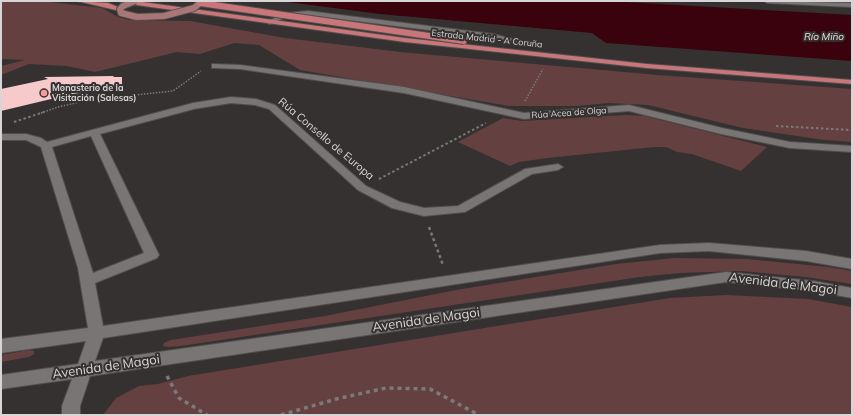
<!DOCTYPE html>
<html>
<head>
<meta charset="utf-8">
<style>
  body { margin:0 }
  #map { position:relative; width:853px; height:416px; overflow:hidden; background:#353131; font-family:Mulish,sans-serif }
  canvas { display:block }
  .frame { position:absolute; inset:0; border:2px solid #d7d5d5; pointer-events:none }
</style>
</head>
<body>
<div id="map">
<canvas width="853" height="416"></canvas>
<div class="frame"></div>
</div>
<script>
const c = document.querySelector('canvas').getContext('2d');
c.lineJoin = 'round';
function paint(path, color) { c.fillStyle = color; c.fill(path, 'evenodd'); }
const shape = rows => new Path2D(rows.map(r => 'M' + r).join(''));
function strokePath(path, color, width, dash) { c.strokeStyle = color; c.lineWidth = width; c.lineCap = dash ? 'butt' : 'round'; c.setLineDash(dash || []); c.stroke(path); }
function label(font, color, halo, rows, align = 'center') {
  c.font = font + ' Mulish,sans-serif'; c.lineWidth = 4; c.setLineDash([]); c.textBaseline = 'middle'; c.strokeStyle = halo; c.fillStyle = color; for (const [text, x, y, turn = 0] of rows) {
    c.save(); c.translate(x, y); c.rotate((+turn || 0) * Math.PI / 180); c.textAlign = isNaN(turn) ? turn : align; if (halo) c.strokeText(text, 0, 0); c.fillText(text, 0, 0); c.restore();
  }
}
const green = shape([
  [1,1,42,1,102,8,118,17,129,20,190,21,285,38,400,52,658,75,852,89,852,142,824,140,743,128,648,105,609,103,577,106,509,106,300,70,259,45,234,43,200,54,177,52,95,72,67,66,29,64,1,75,1,66,25,60,1,59],
  [625,115,644,116,767,147,741,171,692,154,677,152,666,147,654,147,547,158,519,162,510,166,458,142,503,118,522,121],
  [675,258,747,259,828,267,852,271,852,284,806,277,741,271,679,273,640,277,181,346,168,347,163,346,164,343,171,340,325,316,456,290,616,264],
  [726,295,808,299,852,307,852,415,103,415,116,398,139,386,158,384,188,376,670,298],
  [29,350,34,351,34,354,29,357,1,362,1,355]
]);
const water = shape([
  [280,1,608,1,852,15,852,61,606,43,592,33,380,14]
]);
const building = shape([
  [113,76,114,77,122,77,122,88,72,94,1,111,1,89,48,79,44,77]
]);
const pathFar3 = shape([
  [525,101,543,69],
  [41,113,58,107,89,100,173,91,201,71]
]);
const pathFar2 = shape([
  [14,122,44,112],
  [776,126,852,130],
  [379,179,486,123]
]);
const pathFar1 = shape([
  [429,227,443,265]
]);
const path = shape([
  [167,376,179,398,207,415],
  [281,415,336,399,386,388,430,389,479,415]
]);
const minor = shape([
  [764,1,852,3,852,7,767,3,764,1],
  [308,11,493,34,524,42,520,44,493,38,308,15,289,16,269,24,266,22,286,13,308,11],
  [212,64,240,65,404,87,524,113,629,105,722,128,790,142,852,146,852,152,790,148,721,134,629,111,524,119,404,93,240,69,215,68,212,68,212,64],
  [231,97,256,99,275,105,366,186,400,202,424,208,458,206,525,169,558,164,563,167,558,170,532,174,465,212,424,216,392,208,358,190,269,109,255,105,231,103,194,109,100,134,159,255,157,258,95,283,103,326,660,245,709,243,806,251,852,259,852,269,806,261,709,251,660,253,103,338,95,361,726,272,813,281,852,288,852,298,813,291,726,282,90,376,80,406,80,415,62,415,62,406,72,379,1,389,1,375,78,364,86,341,1,353,1,339,88,328,78,268,41,147,26,140,1,140,1,134,26,134,41,138,47,142,193,103,231,97],
  [91,136,144,253,93,273,52,147,91,136]
]);
const highway = shape([
  [77,1,108,3,123,9,120,11,77,1],
  [119,1,135,1,405,38,647,64,852,80,852,84,647,68,405,42,122,3,119,1]
]);
const majorBridge = shape([
  [135,1,123,6,120,9,121,13,137,17,164,16,194,8,200,3,199,1]
]);
const highwayBridge = shape([
  [200,3,464,41]
]);
const markers = [
  [44,93,4,"#f59b9e"]
];
const farStreetnames = [
  ["Estrada Madrid - A Coruña",487,39,6],
  ["Rúa Acea de Olga",569,113,-4]
];
const farPoinames = [
  ["Monasterio de la",52,88],
  ["Visitación (Salesas)",52,98]
];
const farWaternames = [
  ["Río Miño",824,37]
];
const streetNames = [
  ["Rúa Consello de Europa",326,139,40]
];
const nearStreetnames = [
  ["Avenida de Magoi",783,284,7],
  ["Avenida de Magoi",426,320,-8],
  ["Avenida de Magoi",106,367,-8]
];
paint(green, '#654041');
paint(water, '#39020c');
paint(building, '#f6c9ca');
strokePath(minor, '#514e4e', 2);
strokePath(highway, '#514e4e', 2);
strokePath(pathFar3, '#7c7979', 1.5, [1.5, 1.5]);
strokePath(pathFar2, '#7c7979', 2, [2.5, 2.5]);
strokePath(pathFar1, '#7c7979', 2.5, [3, 3]);
strokePath(path, '#7c7979', 3.5, [4, 4]);
paint(minor, '#7a7575');
paint(highway, '#c8767a');
strokePath(majorBridge, '#514e4e', 8, []);
strokePath(highwayBridge, '#514e4e', 8, []);
strokePath(majorBridge, '#a97678', 6);
strokePath(highwayBridge, '#c8767a', 6);
for (const [x, y, r, color] of markers) { const dot = new Path2D(); dot.arc(x, y, r, 0, 2 * Math.PI); c.fillStyle = color; c.fill(dot); strokePath(dot, '#353131', 1.5); }
label('9px', '#d7d5d5', '#353131', farStreetnames);
label('bold 9px', '#d7d5d5', '#353131', farPoinames, 'left');
label('italic 10px', '#f2dddd', '#353131', farWaternames);
label('11px', '#d7d5d5', '#353131', streetNames);
label('13px', '#d7d5d5', '#353131', nearStreetnames);
</script>
</body>
</html>
